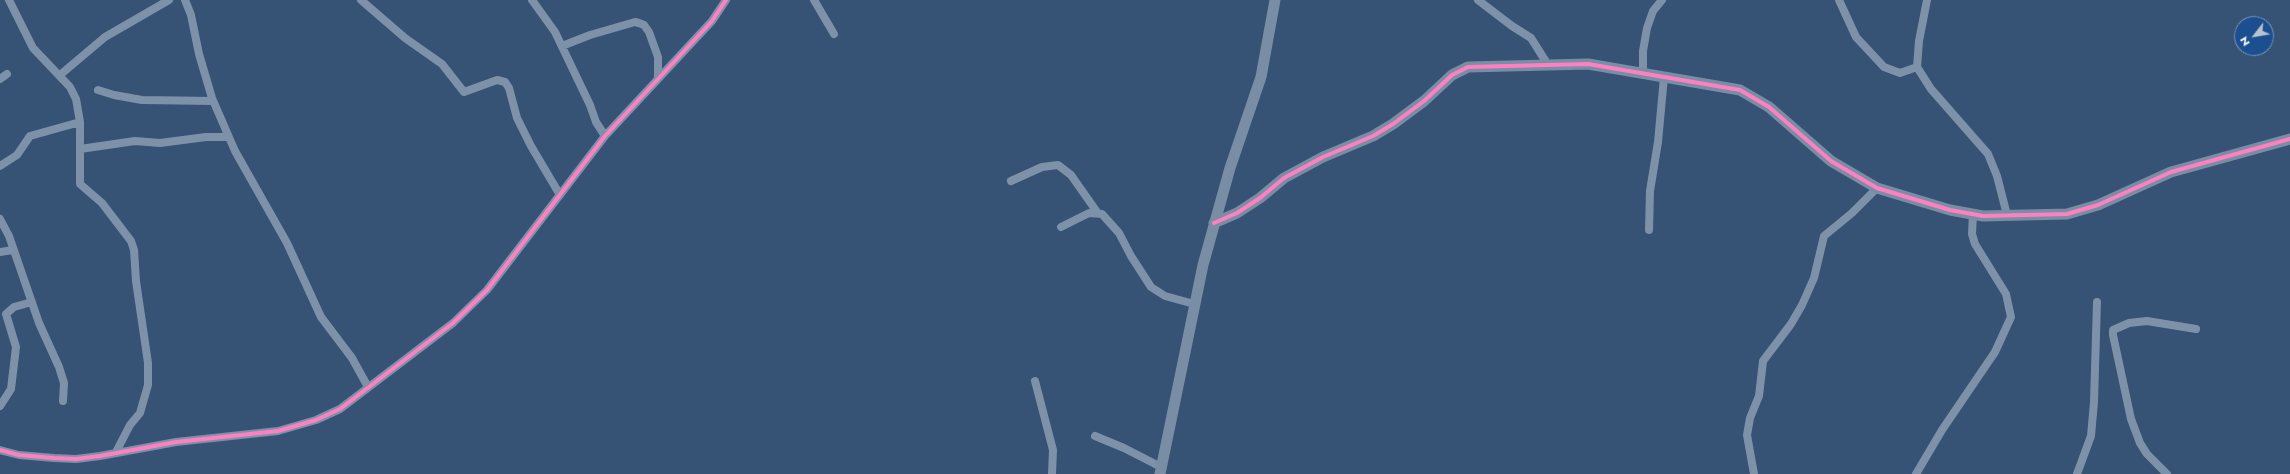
<!DOCTYPE html>
<html>
<head>
<meta charset="utf-8">
<style>
  body { margin:0 }
  #map { position:relative; width:2290px; height:474px; overflow:hidden; background:#365274; font-family:Jost,sans-serif }
  canvas { display:block }
  .north { position:absolute; left:2234px; top:16px; width:40px; height:40px; box-sizing:border-box; background:#1b4f8f; border:1px solid #7695bc; border-radius:50%; rotate:239deg; font-size:11px; font-weight:700; line-height:16px; text-align:center; color:#fff }
  .north::after { content:''; display:block; margin:auto; width:14px; height:18px; background:#b9c2ce; clip-path:polygon(50% 0,100% 100%,50% 72%,0 100%) }
</style>
</head>
<body>
<div id="map">
<canvas width="2290" height="474"></canvas>
<div class="north">N</div>
</div>
<script>
const c = document.querySelector('canvas').getContext('2d');
c.lineJoin = 'round';
const shape = rows => new Path2D(rows.map(r => 'M' + r).join(''));
function strokePath(path, color, width, dash) { c.strokeStyle = color; c.lineWidth = width; c.lineCap = dash ? 'butt' : 'round'; c.setLineDash(dash || []); c.stroke(path); }
const street = shape([
  [9,0,33,48,70,87,76,99,80,122,80,184,102,203,131,241,134,250,136,281,148,363,148,385,140,413,130,425,116,452],
  [185,0,191,15,199,54,212,98,235,151,287,243,321,317,352,358,368,387],
  [361,0,405,38,442,64,464,92,497,80,505,82,509,88,517,118,531,146,560,195],
  [532,0,555,32,590,105,596,122,605,136],
  [814,0,834,34],
  [1478,0,1512,26,1531,38,1548,65],
  [1839,0,1856,37,1884,67,1900,73,1917,67],
  [1927,0,1919,41,1917,67,1931,89,1988,154,1997,176,2007,215],
  [562,46,590,35,635,22,639,23,644,25,649,32,658,57,658,79],
  [1643,74,1643,51,1647,28,1653,11,1662,0],
  [60,75,105,37,169,0],
  [0,79,7,74],
  [98,90,114,95,142,100,213,101],
  [80,149,135,141,160,143,206,137,228,137],
  [0,166,17,155,30,136,80,122],
  [1011,181,1042,167,1058,165,1071,175,1097,212],
  [0,219,9,236,39,323,59,367,64,383,63,401],
  [1061,227,1089,213,1102,214,1119,233,1131,256,1151,287,1165,296,1194,304],
  [1649,230,1650,191,1658,142,1664,77],
  [0,252,13,250],
  [1035,381,1053,450,1052,474],
  [0,406,11,389,16,347,6,314,14,307,32,302],
  [1095,436,1124,448,1161,467],
  [0,450,19,455,54,458,76,459,100,456,176,442,278,431,316,420,340,409,453,323,487,290,605,136,712,21,726,0],
  [1754,474,1747,435,1750,418,1759,396,1763,361,1791,324,1802,305,1814,278,1824,236,1852,213,1877,188],
  [1916,474,1942,430,1995,352,2011,317,2006,294,1975,244,1972,234,1973,214],
  [2077,474,2091,436,2094,402,2097,302],
  [2167,474,2147,454,2140,443,2131,419,2113,335,2113,330,2129,323,2147,321,2196,329]
]);
const secondary = shape([
  [1214,223,1237,213,1260,198,1284,178,1323,157,1373,136,1393,124,1424,101,1452,75,1468,67,1588,64,1740,90,1769,107,1831,161,1877,188,1950,210,1983,216,2067,214,2098,205,2171,172,2290,139],
  [1160,474,1203,265,1230,168,1261,77,1275,0]
]);
const cycleway = shape([
  [1214,223,1237,213,1260,198,1284,178,1323,157,1373,136,1393,124,1424,101,1452,75,1468,67,1588,64,1740,90,1769,107,1831,161,1877,188,1950,210,1983,216,2067,214,2098,205,2171,172,2290,139],
  [0,450,19,455,54,458,76,459,100,456,176,442,278,431,316,420,340,409,453,323,487,290,605,136,712,21,726,0]
]);
strokePath(street, '#7d92a8', 8);
strokePath(secondary, '#798da4', 11);
strokePath(cycleway, '#ff80c0', 4);
</script>
</body>
</html>
